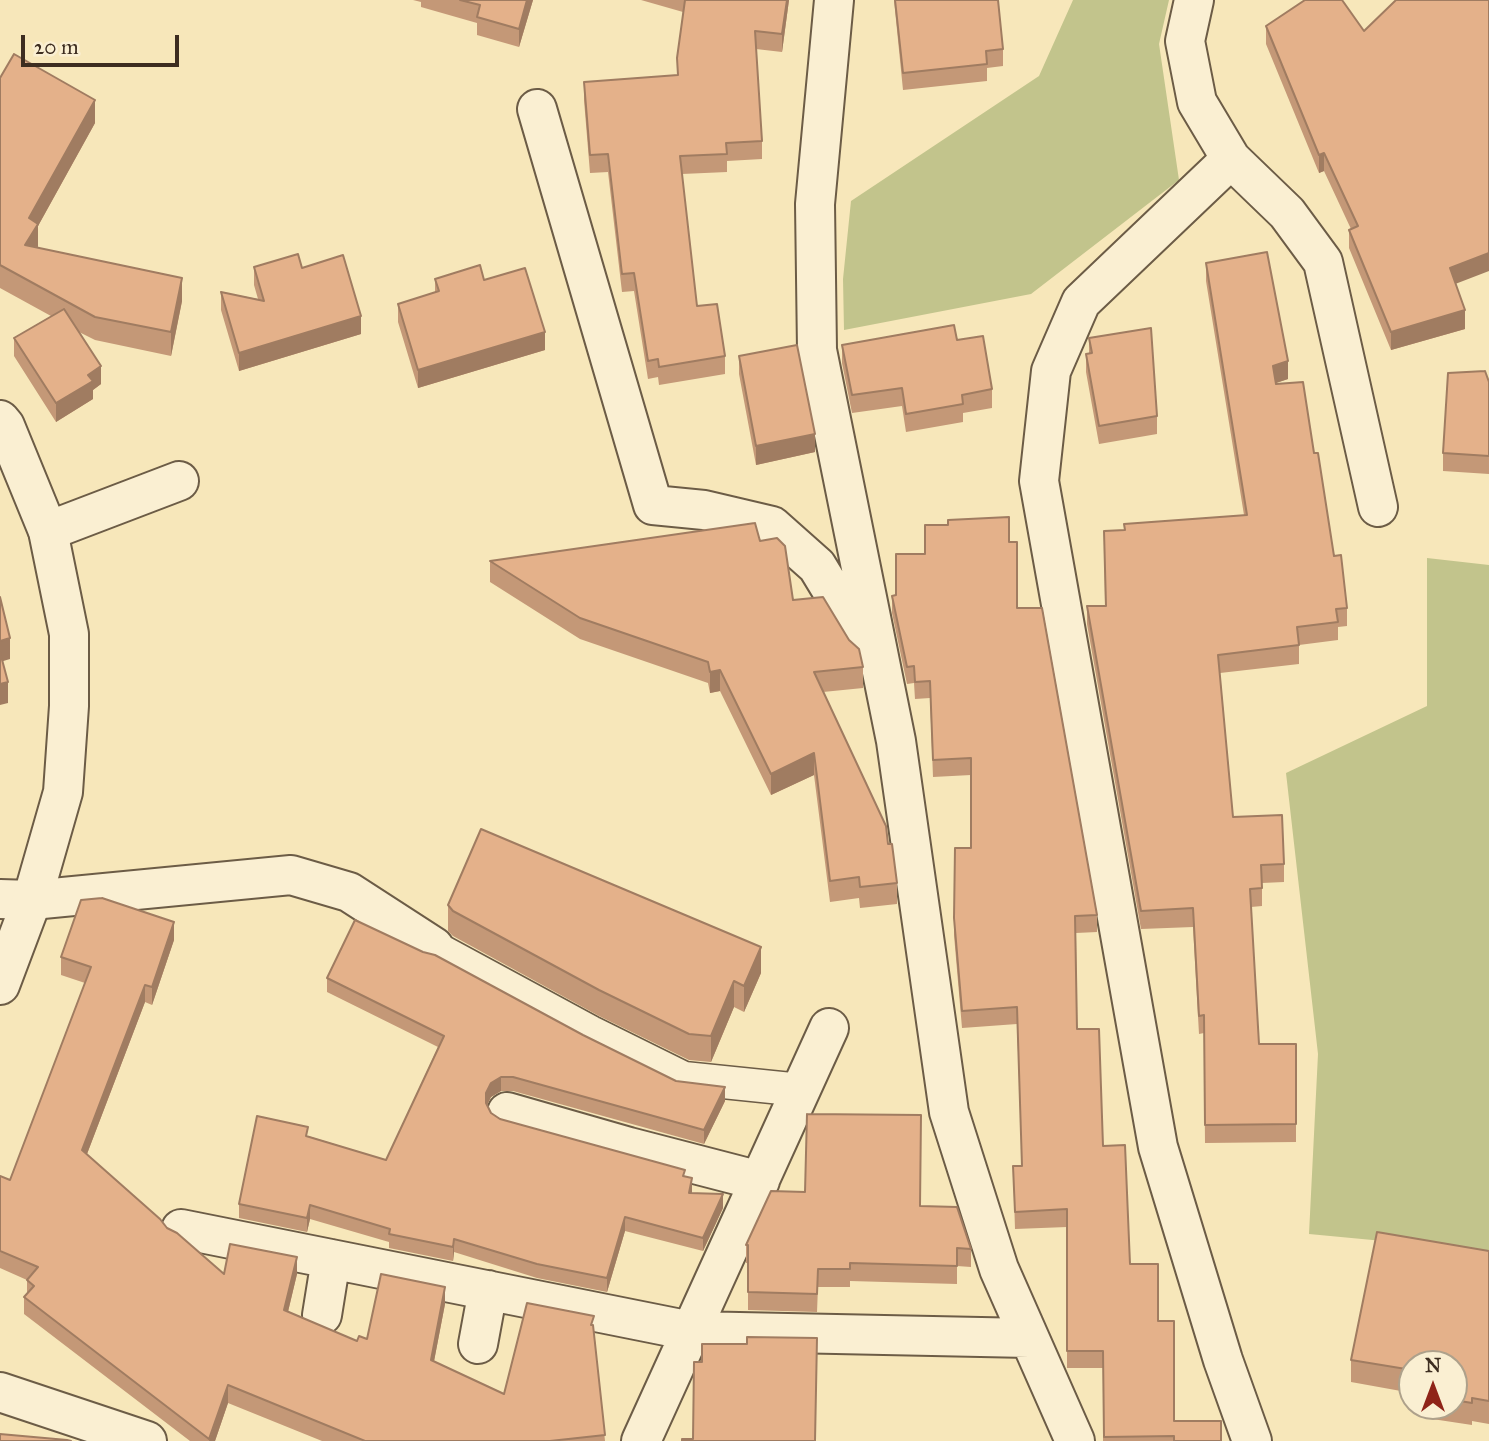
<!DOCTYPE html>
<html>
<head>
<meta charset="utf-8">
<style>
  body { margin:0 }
  #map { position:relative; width:1489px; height:1441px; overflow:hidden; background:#f7e7ba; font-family:"IM FELL Great Primer",serif }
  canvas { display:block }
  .north { position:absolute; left:1398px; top:1350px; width:70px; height:70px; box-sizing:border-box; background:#faefd2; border:2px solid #aea18b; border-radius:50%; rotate:0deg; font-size:19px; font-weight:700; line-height:28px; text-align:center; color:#3d2d20 }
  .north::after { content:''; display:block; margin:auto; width:24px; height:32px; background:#8f2418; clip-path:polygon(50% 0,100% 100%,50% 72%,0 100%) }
  .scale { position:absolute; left:21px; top:35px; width:158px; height:32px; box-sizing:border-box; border:4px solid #3d2d20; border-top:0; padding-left:9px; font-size:21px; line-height:24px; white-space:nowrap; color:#3d2d20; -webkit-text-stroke:5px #faefd2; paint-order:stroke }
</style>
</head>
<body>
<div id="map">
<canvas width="1489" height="1441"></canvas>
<div class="north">N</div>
<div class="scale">20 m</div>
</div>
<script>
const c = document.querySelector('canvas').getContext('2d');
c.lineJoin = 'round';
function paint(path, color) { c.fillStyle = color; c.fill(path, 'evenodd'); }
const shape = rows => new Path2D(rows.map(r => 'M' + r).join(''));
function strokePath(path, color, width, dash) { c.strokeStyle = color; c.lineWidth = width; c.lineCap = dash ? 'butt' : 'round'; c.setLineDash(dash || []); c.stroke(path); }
const green = shape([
  [1073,0,1169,0,1159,44,1179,180,1031,294,844,330,843,279,851,201,1039,76],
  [1427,558,1489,565,1489,1251,1309,1234,1318,1054,1286,773,1427,706]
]);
const service = shape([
  [434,947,591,1032,684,1078,801,1090]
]);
const minor = shape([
  [834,0,815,204,817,350,896,741,949,1112,999,1269,1075,1441],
  [1194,0,1185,41,1197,102,1231,159,1287,213,1323,262,1378,507],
  [537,109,653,505,704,510,772,526,817,566,868,650],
  [1231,159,1081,302,1051,371,1039,481,1158,1147,1223,1360,1252,1441],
  [48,531,179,481],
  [0,899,32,900,291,875,349,892,434,947],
  [507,1112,629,1147,760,1181],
  [181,1229,691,1331,1029,1338],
  [322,1315,331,1259],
  [478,1344,488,1290],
  [0,1392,147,1441],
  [641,1441,829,1028]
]);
const tertiary = shape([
  [0,420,5,426,48,531,69,634,69,706,63,792,32,900,0,985]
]);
const wall = shape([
  [413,0,533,0,519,47,477,35,477,23,421,7,421,2],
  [641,0,789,0,782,52,756,49,762,141,762,159,727,161,727,172,682,174,697,306,725,356,725,374,659,385,658,377,648,379,634,291,622,292,608,172,590,173,584,100,584,82,677,75,677,58,683,12],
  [894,0,998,0,1003,49,1003,66,987,68,987,81,903,90],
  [1266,26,1456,284,1465,329,1391,350,1349,248,1349,230,1351,229,1324,171,1319,173,1266,44],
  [0,78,95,123,38,226,37,248,182,301,171,356,95,340,79,332,101,384,93,390,93,399,56,422,14,356,14,338,51,316,0,288],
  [1206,263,1288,379,1276,383,1314,453,1334,556,1347,608,1347,626,1338,627,1338,640,1299,645,1299,664,1220,673,1233,817,1284,864,1284,882,1262,883,1262,906,1251,907,1259,1044,1296,1044,1296,1142,1205,1143,1204,1033,1199,1034,1193,927,1141,929,1087,624,1087,606,1105,606,1104,531,1124,530,1244,515,1206,281],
  [254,267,302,268,361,334,239,371,221,310,221,292,258,299,254,285],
  [435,279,484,280,545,350,418,388,398,322,398,304,435,292],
  [1089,338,1157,416,1157,434,1099,444,1086,372,1086,354,1089,353],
  [957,340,992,389,992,408,963,413,963,422,906,432,902,406,852,413,842,363,842,345],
  [739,356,815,452,756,465,739,374],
  [1489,382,1489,474,1443,471,1443,453],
  [760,541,793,600,863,667,863,688,823,692,888,844,897,883,897,904,860,908,859,898,830,902,814,775,771,795,720,691,710,693,708,683,580,639,490,582,490,561],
  [1009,542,1017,608,1097,915,1097,932,1076,933,1077,1029,1130,1264,1158,1321,1174,1421,1221,1441,1103,1441,1103,1368,1067,1368,1067,1227,1015,1229,1013,1166,1022,1166,1017,1024,962,1028,954,935,955,848,971,848,971,775,933,777,930,698,915,699,914,683,907,684,892,613,892,596,896,595,925,554],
  [448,905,761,973,744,1012,734,1007,711,1062,689,1060,599,1016,453,936,448,931],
  [174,940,152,1005,145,1002,87,1154,167,1228,224,1274,297,1274,288,1312,357,1341,367,1339,445,1304,434,1361,504,1394,594,1330,605,1441,322,1441,228,1403,215,1441,190,1441,24,1314,24,1297,27,1294,27,1280,0,1268,0,1176,10,1180,85,983,61,975,61,957],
  [327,978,583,1035,676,1081,725,1101,704,1144,513,1091,501,1091,491,1097,487,1105,491,1113,500,1119,685,1176,692,1193,723,1208,703,1251,625,1231,607,1292,537,1278,454,1252,453,1261,389,1248,389,1242,310,1219,307,1232,239,1218,239,1204,308,1136,386,1160,438,1047,327,992],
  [920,1206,971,1249,971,1267,957,1266,957,1284,850,1281,850,1287,818,1287,817,1312,748,1310,748,1263,746,1263,746,1245],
  [1489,1251,1489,1424,1472,1421,1472,1425,1419,1417,1419,1406,1454,1406,1454,1364,1412,1364,1412,1393,1351,1382,1351,1360]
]);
const shadedWall = shape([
  [527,0,533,0,519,47,519,29],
  [787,0,789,0,782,52,782,34],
  [95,100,95,123,38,226,38,247,25,245,29,218],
  [1324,153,1324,171,1319,173,1319,155],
  [1489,253,1489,271,1450,286,1450,268],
  [182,278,182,301,171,356,171,332],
  [1465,310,1465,329,1391,350,1391,332],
  [361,316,361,334,239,371,239,353],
  [545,332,545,350,418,388,418,370],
  [1288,361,1288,379,1273,384,1273,366],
  [101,366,101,384,93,390,93,399,56,422,56,403,88,375],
  [815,434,815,452,756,465,756,446],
  [10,638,10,659,0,662,0,641],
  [720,670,720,691,710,693,710,672],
  [8,682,8,703,0,705,0,684],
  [814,753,814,775,771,795,771,774],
  [174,922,174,940,152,1005,152,987],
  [761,947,761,973,744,1012,744,986],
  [734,981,734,1007,711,1062,711,1036],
  [145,985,145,1002,82,1167,82,1150],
  [501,1077,501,1091,491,1097,486,1107,486,1093,491,1083],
  [725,1087,725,1101,704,1144,704,1130],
  [692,1178,692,1192,689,1207,689,1193],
  [723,1194,723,1208,703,1251,703,1238],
  [310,1205,310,1219,307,1232,307,1218],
  [625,1217,625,1231,607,1292,607,1278],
  [454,1239,454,1252,453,1261,453,1247],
  [297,1257,297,1274,284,1328,284,1310],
  [445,1287,445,1304,431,1377,431,1360],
  [228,1385,228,1403,215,1441,209,1441]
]);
const building = shape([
  [460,0,527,0,519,29,477,17,480,5,460,0],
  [685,0,787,0,782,34,755,31,762,141,726,143,727,154,680,156,697,306,717,304,725,356,659,367,658,359,648,361,634,273,622,274,608,154,590,155,584,82,678,75,677,58,685,0],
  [895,0,998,0,1003,49,986,51,987,64,903,73,895,0],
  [1305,0,1342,0,1364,31,1396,0,1489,0,1489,253,1450,268,1465,310,1391,332,1349,230,1358,226,1324,153,1319,155,1266,26,1305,0],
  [14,54,95,100,29,218,38,224,25,245,182,278,171,332,95,317,0,265,0,78,14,54],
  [1267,252,1288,361,1273,366,1276,384,1303,382,1314,453,1318,453,1334,556,1341,555,1347,608,1336,609,1338,622,1297,627,1299,645,1218,655,1233,817,1282,815,1284,864,1261,865,1262,888,1250,889,1259,1044,1296,1044,1296,1124,1205,1125,1204,1015,1199,1016,1193,908,1141,911,1087,606,1106,606,1104,531,1125,530,1124,524,1247,515,1206,263,1267,252],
  [298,254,302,268,343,255,361,316,239,353,221,292,264,301,254,267,298,254],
  [480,265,484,280,525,268,545,332,418,370,398,304,439,291,435,279,480,265],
  [64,309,101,366,88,375,93,381,56,403,14,338,64,309],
  [954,325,957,340,983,336,992,389,962,395,963,404,906,414,902,388,852,395,842,345,954,325],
  [1151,328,1157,416,1099,426,1086,354,1092,353,1089,338,1151,328],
  [797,345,815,434,756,446,739,356,797,345],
  [1485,371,1489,382,1489,456,1443,453,1448,373,1485,371],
  [1009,517,1009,542,1017,542,1017,608,1042,608,1097,915,1075,916,1077,1029,1099,1029,1103,1146,1125,1145,1130,1264,1158,1264,1158,1321,1174,1321,1174,1421,1221,1421,1221,1441,1174,1441,1174,1436,1104,1437,1103,1351,1067,1351,1067,1209,1015,1212,1013,1166,1022,1166,1017,1007,962,1011,954,918,955,848,971,848,971,758,933,760,930,681,915,682,914,666,907,667,892,596,896,595,896,554,925,554,925,525,948,525,948,520,1009,517],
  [755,523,760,541,777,538,785,546,793,600,823,597,849,640,859,649,863,667,814,672,886,826,888,844,892,844,897,883,860,887,859,877,830,881,814,753,771,774,720,670,710,672,708,662,580,618,490,561,755,523],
  [0,597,10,638,0,641,0,597],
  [0,652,8,682,0,684,0,652],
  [481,829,761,947,744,986,734,981,711,1036,689,1034,599,990,453,911,448,905,481,829],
  [102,898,174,922,152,987,145,985,82,1150,160,1219,167,1228,177,1233,224,1274,230,1244,297,1257,284,1310,357,1341,359,1336,367,1339,381,1274,445,1287,431,1360,504,1394,527,1303,594,1316,591,1325,593,1325,605,1435,550,1441,365,1441,228,1385,209,1439,24,1297,34,1286,27,1280,38,1267,0,1251,0,1176,10,1180,91,967,61,957,81,900,102,898],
  [355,920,423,952,435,955,583,1035,676,1081,725,1087,704,1130,513,1077,501,1077,491,1083,486,1093,486,1103,491,1113,500,1119,685,1170,683,1176,692,1178,689,1193,723,1194,703,1238,625,1217,607,1278,537,1264,454,1239,453,1247,389,1234,390,1229,310,1205,307,1218,239,1204,257,1116,308,1127,306,1136,386,1160,444,1036,327,978,355,920],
  [807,1114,921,1115,920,1206,957,1207,971,1249,957,1248,957,1266,850,1263,850,1269,818,1269,817,1294,748,1292,748,1245,746,1245,771,1191,805,1192,807,1114],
  [1377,1232,1489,1251,1489,1401,1472,1398,1472,1403,1454,1400,1454,1364,1412,1364,1412,1370,1351,1360,1377,1232],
  [747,1337,817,1338,815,1441,682,1441,682,1439,693,1439,694,1362,702,1362,702,1344,747,1344,747,1337],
  [0,1434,67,1440,71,1441,0,1441,0,1434]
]);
paint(green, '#c2c48c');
strokePath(service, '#6c5c46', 35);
strokePath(minor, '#6c5c46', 42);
strokePath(tertiary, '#6c5c46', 42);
strokePath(service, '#faefd2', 32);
strokePath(minor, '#faefd2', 38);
strokePath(tertiary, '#faefd2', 38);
paint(wall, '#c49877');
paint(shadedWall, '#a07c61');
paint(building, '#e4b18a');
strokePath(building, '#a07c61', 2);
</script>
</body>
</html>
